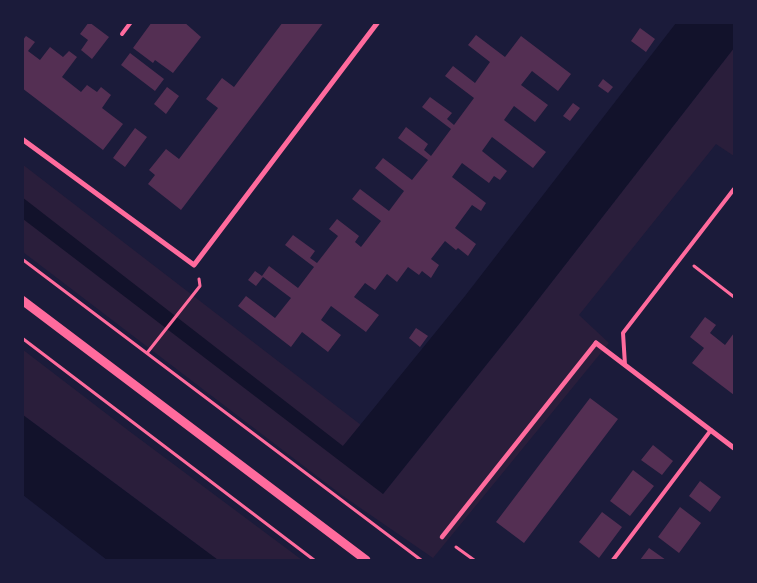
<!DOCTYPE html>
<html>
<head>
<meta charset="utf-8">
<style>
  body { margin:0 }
  #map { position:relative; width:757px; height:583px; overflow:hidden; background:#1b1b3a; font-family:"Source Sans 3",sans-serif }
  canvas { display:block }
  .frame { position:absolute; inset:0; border:24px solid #1b1b3a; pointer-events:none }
</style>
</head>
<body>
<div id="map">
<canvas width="757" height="583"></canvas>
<div class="frame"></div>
</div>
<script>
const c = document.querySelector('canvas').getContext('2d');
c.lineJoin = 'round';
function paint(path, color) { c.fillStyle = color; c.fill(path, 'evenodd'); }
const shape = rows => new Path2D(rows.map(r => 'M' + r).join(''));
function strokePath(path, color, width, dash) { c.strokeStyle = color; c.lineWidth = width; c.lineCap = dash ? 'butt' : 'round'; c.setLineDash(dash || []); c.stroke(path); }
const green = shape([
  [734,48,734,156,716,144,579,315,609,343,433,558,343,496,23,252,22,164,361,425,343,446,383,494,523,319],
  [22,349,129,431,302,560,218,560,23,415]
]);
const water = shape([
  [676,23,734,23,734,48,523,319,383,494,23,219,22,197,343,446,465,296],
  [22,415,23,415,218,560,107,560,23,495]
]);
const building = shape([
  [89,22,109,37,92,59,81,50,88,40,80,34],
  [152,22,184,22,201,37,173,73,155,60,153,63,133,48],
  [283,22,324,22,181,210,148,184,155,175,149,170,166,149,179,159,218,108,206,99,222,78,234,87],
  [640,28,655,39,646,52,631,41],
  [476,35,505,57,521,36,571,74,558,91,532,71,521,85,548,105,535,122,514,106,504,120,546,152,533,168,492,137,482,151,507,171,500,180,494,176,489,183,462,163,452,177,486,203,481,211,472,205,455,228,476,244,468,256,458,248,456,250,445,241,431,259,439,265,431,278,422,271,419,275,408,267,397,282,387,274,375,290,365,283,354,297,379,315,366,332,331,306,321,320,341,335,328,352,302,332,291,347,238,306,246,296,275,318,291,298,263,277,256,286,248,280,255,271,262,276,269,266,298,288,314,267,285,245,293,235,315,251,310,258,317,263,338,236,329,229,337,219,359,236,355,242,361,247,381,221,352,199,360,189,389,211,404,191,375,168,383,158,412,180,428,160,398,138,406,127,428,144,424,150,431,156,451,129,422,107,430,97,452,113,447,119,454,125,474,98,445,76,453,66,475,83,490,62,468,45],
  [26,36,35,42,28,51,40,60,50,47,63,57,69,51,77,57,62,77,81,92,87,85,97,92,101,87,111,95,102,108,123,124,103,150,22,88,22,41],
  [130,53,164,79,155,91,121,65],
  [603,79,613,87,608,93,598,86],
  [167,87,179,96,166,114,154,104],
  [573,103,580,108,570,121,563,116],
  [135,128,147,137,125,167,113,158],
  [705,317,716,325,710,333,725,345,734,333,734,395,692,363,704,348,690,337],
  [416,328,428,336,420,347,409,338],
  [590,398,618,419,524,543,496,522],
  [653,445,673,461,662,475,641,460],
  [633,470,654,486,630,516,610,501],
  [700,481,721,497,710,512,689,496],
  [680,507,701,523,679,553,658,537],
  [602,512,622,527,599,558,579,542],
  [649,548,666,560,640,560]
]);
const path = shape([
  [22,259,421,560],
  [694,266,734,297],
  [22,338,314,560],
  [147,353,200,286,199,279],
  [456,547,474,560]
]);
const service = shape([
  [122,34,131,22],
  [625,365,623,333,734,189],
  [613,560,711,430]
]);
const pedestrian = shape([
  [442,537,596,343]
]);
const minor = shape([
  [22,139,194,265,378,22],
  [596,343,734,448]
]);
const tertiary = shape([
  [22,300,366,560]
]);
paint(green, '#2a1e3b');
paint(water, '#12122b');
paint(building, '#542f53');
strokePath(path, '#ff6b9d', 3);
strokePath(service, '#ff6b9d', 4);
strokePath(pedestrian, '#ff6b9d', 4.5);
strokePath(minor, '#ff6b9d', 5);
strokePath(tertiary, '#ff6b9d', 9);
</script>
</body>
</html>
